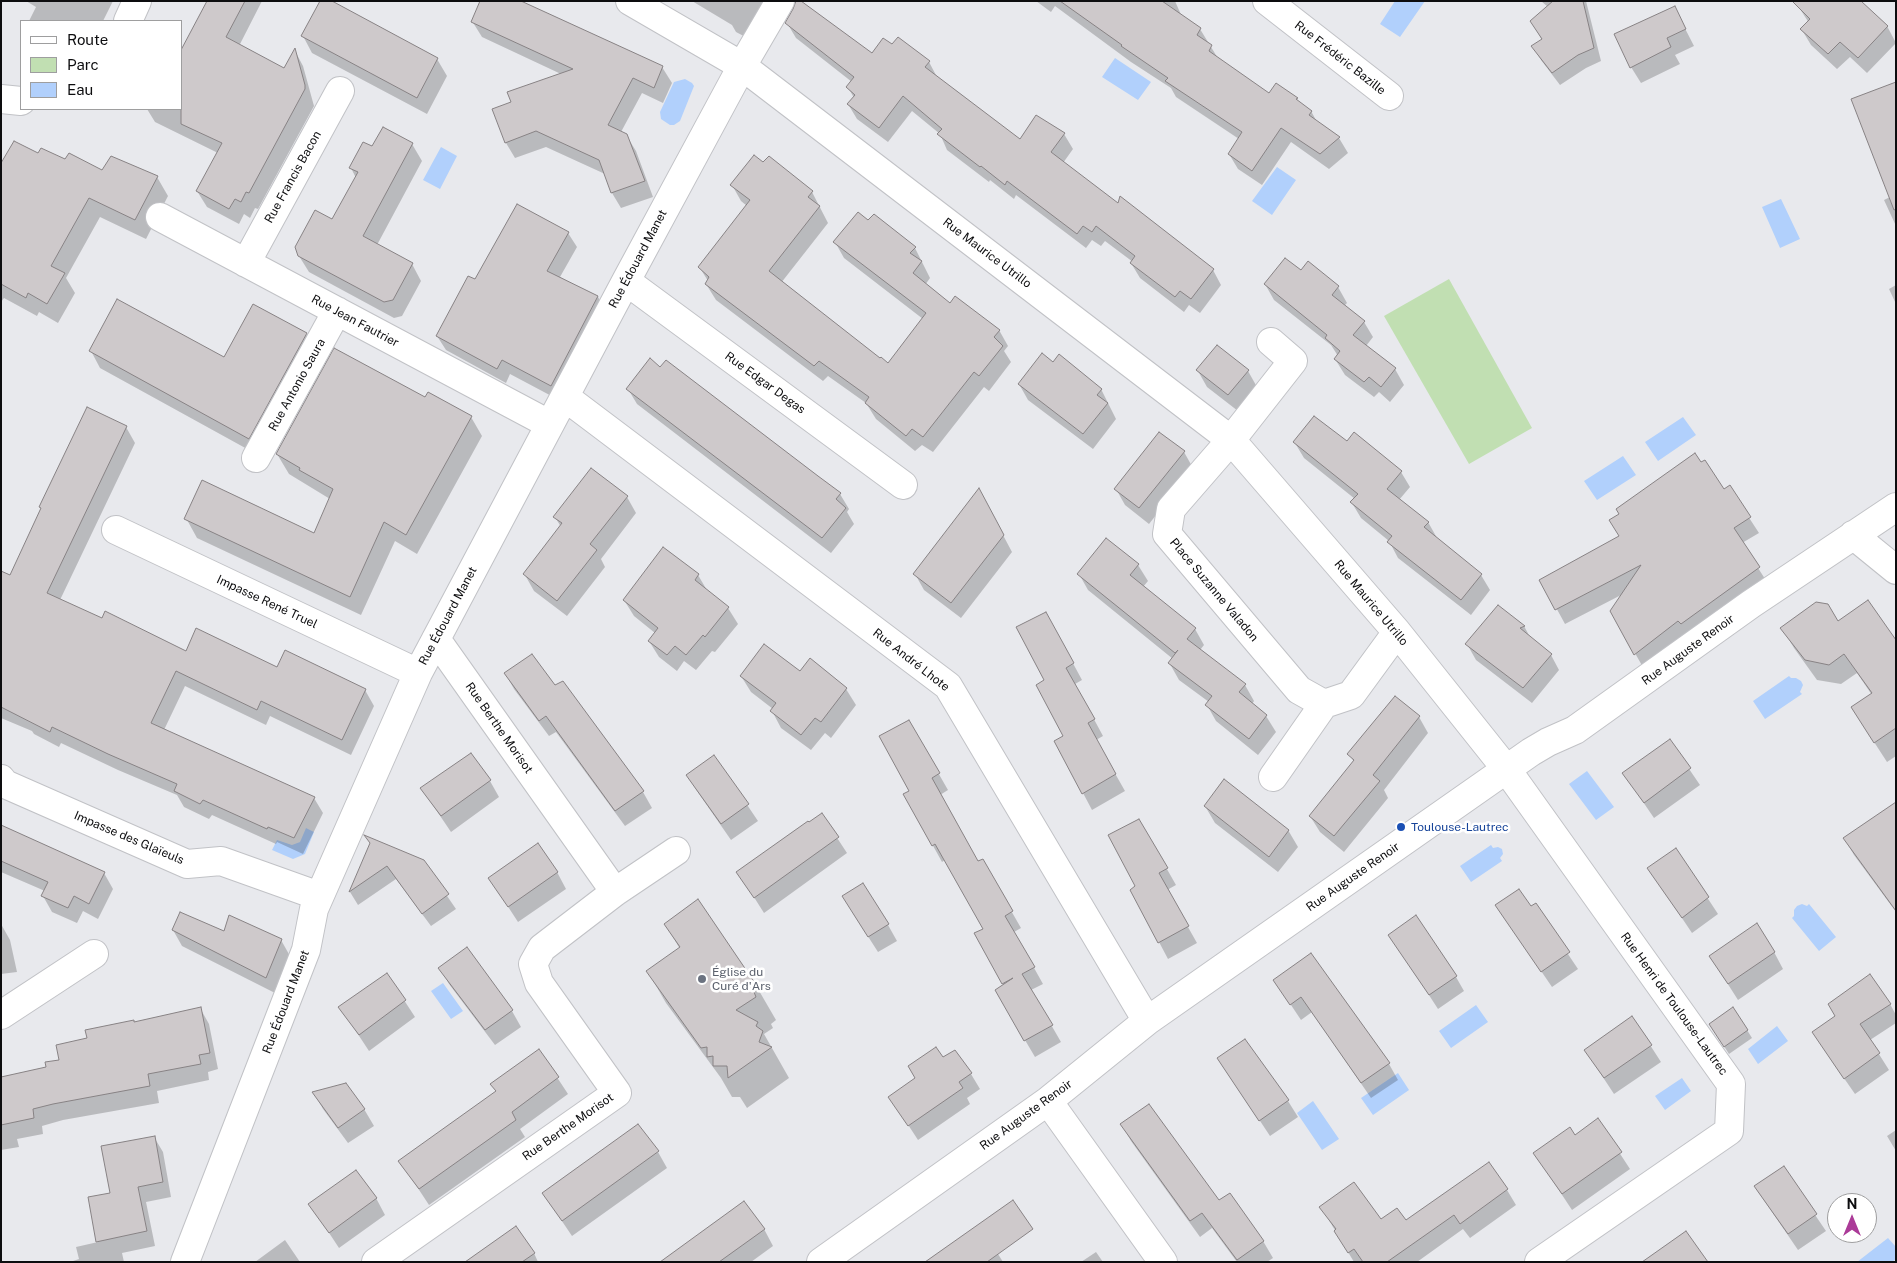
<!DOCTYPE html>
<html>
<head>
<meta charset="utf-8">
<style>
  body { margin:0 }
  #map { position:relative; width:1897px; height:1263px; overflow:hidden; background:#e8e9ed; font-family:"Public Sans",sans-serif }
  canvas { display:block }
  .frame { position:absolute; inset:0; border:2px solid #0d0d0f; pointer-events:none }
  .legend { position:absolute; left:20px; top:20px; width:162px; height:90px; box-sizing:border-box; background:#fff; border:1px solid #9e9e9f; margin:0; padding:6px 9px; list-style:none; font-size:15px; color:#0d0d0f }
  .legend li { display:flex; align-items:center; gap:10px; height:25px }
  .legend b { width:25px; border:1px solid #9e9e9f }
  .north { position:absolute; left:1827px; top:1193px; width:50px; height:50px; box-sizing:border-box; background:#fff; border:1px solid #9e9e9f; border-radius:50%; rotate:0deg; font-size:14px; font-weight:700; line-height:20px; text-align:center; color:#0d0d0f }
  .north::after { content:''; display:block; margin:auto; width:18px; height:22px; background:#ab3b98; clip-path:polygon(50% 0,100% 100%,50% 72%,0 100%) }
</style>
</head>
<body>
<div id="map">
<canvas width="1897" height="1263"></canvas>
<div class="frame"></div>
<ul class="legend">
<li><b style="height:6px;background:#fff"></b>Route</li>
<li><b style="height:14px;background:#c1dfb2"></b>Parc</li>
<li><b style="height:14px;background:#b1d0fc"></b>Eau</li>
</ul>
<div class="north">N</div>
</div>
<script>
const c = document.querySelector('canvas').getContext('2d');
c.lineJoin = 'round';
function paint(path, color) { c.fillStyle = color; c.fill(path, 'evenodd'); }
const shape = rows => new Path2D(rows.map(r => 'M' + r).join(''));
function strokePath(path, color, width, dash) { c.strokeStyle = color; c.lineWidth = width; c.lineCap = dash ? 'butt' : 'round'; c.setLineDash(dash || []); c.stroke(path); }
function label(font, color, halo, rows, align = 'center') {
  c.font = font + ' "Public Sans",sans-serif'; c.lineWidth = 5; c.setLineDash([]); c.textBaseline = 'middle'; c.strokeStyle = halo; c.fillStyle = color; for (const [text, x, y, turn = 0] of rows) {
    c.save(); c.translate(x, y); c.rotate((+turn || 0) * Math.PI / 180); c.textAlign = isNaN(turn) ? turn : align; if (halo) c.strokeText(text, 0, 0); c.fillText(text, 0, 0); c.restore();
  }
}
const green = shape([
  [1449,279,1532,428,1469,464,1384,316]
]);
const water = shape([
  [1395,1,1425,1,1400,37,1380,24],
  [1115,58,1151,82,1138,100,1102,77],
  [685,79,692,83,694,86,680,121,674,125,670,125,661,119,660,112,674,82],
  [441,147,457,156,440,189,423,180],
  [1277,167,1296,180,1272,215,1252,201],
  [1781,199,1800,239,1780,248,1762,207],
  [1683,417,1696,435,1658,461,1645,442],
  [1623,456,1636,475,1597,500,1584,481],
  [1789,676,1791,678,1796,678,1801,681,1803,685,1800,692,1802,694,1765,719,1753,701],
  [1587,771,1614,807,1596,820,1569,784],
  [306,828,314,832,305,854,293,859,272,850,277,840,292,845,300,842],
  [1491,845,1493,848,1498,847,1502,849,1503,854,1500,858,1502,861,1471,882,1460,866],
  [1802,904,1807,906,1809,904,1836,937,1819,951,1792,918,1794,916,1794,910,1797,906],
  [443,983,463,1011,451,1019,431,991],
  [1476,1005,1488,1022,1451,1048,1439,1031],
  [1777,1026,1788,1041,1758,1064,1748,1049],
  [1398,1073,1409,1090,1373,1115,1361,1098],
  [1682,1078,1691,1091,1665,1110,1655,1096],
  [1313,1101,1339,1139,1322,1150,1297,1113],
  [1888,1238,1896,1247,1896,1259,1892,1262,1857,1262]
]);
const shadow = shape([
  [26,1,113,1,103,21,29,21,36,7],
  [209,1,262,1,239,46,285,70,295,51,303,66,314,106,258,209,255,208,250,218,244,214,239,224,207,207,197,191,218,153,155,122,147,109,181,109,181,49,183,50],
  [692,1,787,1,755,42,736,32,732,25],
  [1036,1,1175,1,1182,17,1200,29,1219,60,1270,95,1297,99,1299,103,1311,111,1317,122,1339,138,1348,153,1329,169,1291,142,1262,185,1238,169,1229,154,1239,139,1176,97,1171,88,1131,62,1055,6,1051,12],
  [1541,1,1586,1,1601,61,1586,68,1560,85,1541,60,1533,47,1542,40,1531,21,1548,7],
  [1674,7,1694,46,1675,55,1680,64,1641,83,1631,67],
  [1800,9,1887,26,1896,43,1867,73,1850,57,1837,69,1811,45,1802,30,1809,23],
  [472,21,662,67,672,83,663,103,642,93,621,132,626,135,636,151,653,197,621,208,612,193,605,174,546,147,515,158,506,143,494,110,513,103,561,74,482,37],
  [787,23,872,55,893,46,929,62,937,77,1020,141,1064,134,1073,149,1063,163,1118,205,1213,270,1221,285,1200,313,1189,305,1184,312,1140,278,1131,263,1133,262,1105,241,1101,246,1092,240,1086,248,1016,195,1014,199,990,180,989,182,947,150,940,134,912,111,888,142,857,119,848,104,854,98,848,87,852,82,796,38],
  [303,36,437,59,447,76,427,114,312,53],
  [1896,83,1896,226,1884,200,1890,197],
  [383,128,412,144,422,161,377,245,412,264,421,281,402,316,394,318,309,272,299,256,333,221,356,178,351,168,372,147],
  [39,154,66,160,102,172,157,177,168,196,146,239,100,217,66,278,75,293,58,323,39,312,37,316,4,298,1,302,1,222],
  [764,164,812,192,828,223,781,283,880,360,889,364,923,319,844,258,835,242,869,222,915,248,930,278,925,285,950,305,999,330,1008,346,1004,351,1011,362,989,391,984,387,933,452,922,445,915,451,876,419,866,403,828,376,823,381,716,300,706,284,708,281,700,268,747,206,741,201,732,185],
  [568,233,577,247,560,277,598,297,606,311,559,400,510,374,506,383,446,350,437,336,476,281],
  [1301,272,1338,287,1347,303,1344,306,1364,322,1373,337,1366,346,1395,369,1404,385,1390,402,1379,392,1374,397,1345,375,1335,359,1338,356,1331,345,1274,300,1265,284],
  [1896,285,1896,304,1889,289],
  [306,334,315,351,258,455,100,368,91,351,224,359],
  [661,369,840,494,849,509,847,512,854,524,831,553,637,404,628,389],
  [1198,371,1248,371,1257,387,1238,411,1207,387],
  [1019,384,1101,389,1116,419,1093,449,1028,400],
  [426,399,471,417,482,436,417,554,395,541,361,615,197,538,186,518,315,534,330,499,289,474,277,454],
  [126,427,135,443,60,600,102,620,186,652,278,669,365,690,374,706,351,755,270,716,266,725,185,686,164,730,314,798,323,813,303,854,277,842,276,844,212,815,209,819,184,807,177,795,118,770,61,743,59,747,34,734,32,731,1,718,1,640],
  [1295,443,1347,443,1401,472,1410,487,1399,500,1428,522,1437,538,1481,575,1490,590,1471,615,1398,558,1389,541,1361,518,1352,503,1355,499,1304,458],
  [1184,452,1193,468,1149,524,1125,505,1116,489],
  [1729,487,1759,533,1742,543,1767,582,1644,669,1611,611,1623,594,1565,624,1541,580],
  [627,497,636,513,601,559,605,567,567,616,534,591,525,575,561,527,555,517],
  [987,505,1012,552,961,618,924,590,915,574],
  [1106,540,1138,565,1148,581,1143,587,1195,629,1204,645,1200,650,1245,685,1254,701,1252,704,1266,716,1276,732,1258,755,1216,721,1207,705,1209,702,1179,680,1170,664,1173,659,1088,590,1079,574],
  [698,575,708,592,728,608,738,624,715,652,712,651,696,670,684,661,677,671,659,657,649,641,655,633,634,616,624,600],
  [1498,607,1524,626,1531,639,1551,655,1559,670,1532,703,1476,660,1467,644],
  [1838,623,1896,644,1896,756,1887,762,1852,708,1872,695,1857,673,1841,684,1817,680,1794,648,1782,628],
  [1055,630,1082,680,1075,684,1103,736,1096,740,1125,791,1092,810,1083,793,1045,680],
  [505,673,554,687,563,682,643,792,652,808,625,826,556,732,549,736,514,689],
  [800,673,846,689,856,705,831,738,825,733,811,750,781,728,772,711,773,709,751,692,741,676],
  [1419,717,1428,733,1384,790,1388,798,1344,852,1320,832,1310,816,1354,762,1349,754],
  [909,722,948,790,940,795,978,863,982,860,1021,928,1014,932,1043,984,1031,990,1061,1042,1035,1057,996,991,1004,985,976,934,984,929,945,860,942,862,905,795,911,791],
  [1670,741,1700,785,1654,818,1624,774],
  [714,756,758,821,731,840,697,791,687,775],
  [490,781,499,797,451,832,422,789],
  [1896,803,1896,912,1854,855,1844,838],
  [1205,806,1288,830,1298,847,1278,872,1215,823],
  [822,815,847,853,764,913,738,872],
  [1139,820,1176,885,1167,890,1197,943,1168,959,1159,942,1137,886],
  [1,825,104,873,113,889,98,919,83,911,77,923,52,912,43,896,45,891,1,872],
  [371,844,423,861,456,909,431,926,396,879,358,905,350,892],
  [1676,850,1718,914,1692,933,1649,869],
  [557,872,566,889,518,922,490,879],
  [1496,905,1530,908,1535,905,1578,969,1552,987],
  [853,913,888,925,897,941,878,952],
  [1,924,10,940,17,972,1,974],
  [665,924,758,989,776,1020,771,1024,773,1028,764,1034,789,1078,747,1108,740,1097,732,1097,721,1078,666,1003,648,972,680,949],
  [173,930,224,933,281,940,290,956,275,993,182,946],
  [1390,935,1448,963,1464,991,1438,1009],
  [1774,952,1783,969,1738,1000,1710,956],
  [1311,955,1389,1064,1398,1080,1371,1098,1312,1012,1301,1020,1275,981],
  [440,968,512,1011,521,1027,495,1045,449,984],
  [387,974,415,1017,369,1051,340,1007],
  [1890,1004,1896,1015,1896,1023,1870,1040,1889,1070,1855,1094,1823,1048,1837,1016],
  [200,1008,209,1024,218,1069,208,1072,209,1080,157,1091,159,1103,63,1120,42,1126,43,1134,17,1139,19,1147,1,1150,1,1089,61,1061,88,1039,134,1023],
  [1632,1017,1661,1062,1614,1094,1585,1050],
  [1747,1030,1752,1038,1729,1054,1715,1032],
  [1244,1040,1288,1101,1298,1117,1270,1136,1219,1059],
  [539,1050,568,1094,520,1129,525,1137,429,1205,400,1161,496,1092,492,1084],
  [943,1059,971,1074,980,1089,967,1098,970,1104,918,1140,890,1097],
  [314,1093,364,1109,374,1126,348,1143,323,1109],
  [1598,1120,1630,1169,1572,1210,1535,1154,1574,1137],
  [1122,1125,1218,1202,1263,1241,1273,1258,1267,1262,1237,1262,1212,1228,1200,1237,1131,1141],
  [1896,1130,1896,1151,1887,1136],
  [154,1137,163,1152,171,1197,146,1202,155,1246,122,1253,124,1262,70,1262,79,1259,76,1247,98,1242,90,1198,111,1194],
  [658,1152,667,1168,572,1236,543,1193],
  [1783,1168,1826,1231,1798,1250,1755,1187],
  [1507,1190,1516,1205,1470,1238,1463,1229,1417,1262,1354,1262,1321,1207,1381,1221,1406,1222],
  [376,1198,385,1215,339,1248,310,1204],
  [764,1229,773,1246,751,1262,663,1262],
  [285,1240,300,1262,255,1262],
  [1096,1252,1103,1262,1081,1262],
  [534,1253,538,1262,468,1262],
  [998,1254,1003,1262,927,1262]
]);
const building = shape([
  [207,1,245,1,226,37,284,68,295,48,305,85,305,89,249,193,246,192,241,202,235,199,229,209,196,191,222,143,181,124,181,50,207,1],
  [320,1,332,1,438,58,417,98,301,36,320,1],
  [480,1,521,1,663,66,654,88,633,78,608,125,627,134,645,181,611,193,599,160,536,131,505,143,492,109,511,102,507,92,573,69,471,22,480,1],
  [796,1,801,1,872,53,883,38,892,44,898,37,930,61,925,67,1020,139,1036,115,1065,133,1051,152,1118,203,1120,196,1214,269,1191,299,1180,291,1175,297,1130,263,1135,256,1096,226,1092,232,1083,226,1077,234,1007,181,1005,185,981,166,980,167,937,134,942,129,903,96,879,128,847,104,855,95,846,87,854,77,785,23,793,9,796,1],
  [1060,1,1162,1,1201,28,1197,35,1212,45,1209,51,1269,93,1276,83,1298,98,1296,99,1312,111,1309,115,1340,137,1320,154,1281,128,1252,171,1228,154,1242,132,1165,81,1168,78,1121,46,1122,45,1060,1],
  [1553,1,1583,1,1594,48,1578,55,1552,73,1531,46,1542,39,1530,21,1553,1],
  [1792,1,1861,1,1888,26,1858,58,1840,42,1828,54,1800,29,1810,19,1792,1],
  [1675,6,1686,29,1667,38,1671,47,1630,68,1614,34,1675,6],
  [1896,82,1896,209,1894,210,1851,99,1896,82],
  [383,127,413,143,363,236,413,263,393,300,384,302,298,256,295,247,315,210,332,219,358,172,349,168,363,142,372,146,383,127],
  [14,141,38,153,41,148,65,159,69,153,102,170,111,156,158,176,135,220,89,198,51,266,65,273,47,304,28,293,26,298,1,284,1,163,14,141],
  [754,155,763,162,769,156,813,191,808,197,820,206,769,271,880,358,881,357,888,363,926,313,833,242,858,212,868,220,874,214,916,247,910,253,922,261,913,273,950,303,955,296,1000,330,994,337,1003,346,979,376,974,372,923,437,912,429,906,436,865,403,869,397,819,361,814,366,705,284,709,277,698,267,750,200,730,185,754,155],
  [517,204,569,232,547,271,598,296,551,386,502,360,497,369,436,336,468,276,475,279,517,204],
  [1285,258,1301,270,1308,261,1339,286,1332,295,1365,321,1353,335,1396,368,1381,387,1369,377,1364,382,1334,359,1340,351,1325,338,1327,335,1264,284,1285,258],
  [117,299,224,357,253,304,307,333,249,439,89,351,117,299],
  [1217,345,1249,370,1228,395,1196,370,1217,345],
  [334,348,425,397,428,392,472,416,406,535,384,522,350,597,184,519,202,480,314,533,333,489,299,470,300,468,276,454,334,348],
  [1042,353,1053,362,1059,354,1102,389,1097,395,1108,403,1083,434,1018,384,1042,353],
  [650,358,660,367,666,360,818,476,841,493,836,499,846,508,822,538,626,389,650,358],
  [87,407,127,426,47,593,102,618,105,611,186,651,196,628,277,667,285,650,366,689,342,740,261,701,257,710,176,671,151,723,315,797,294,838,268,827,267,829,203,800,200,804,174,791,177,784,108,754,52,727,50,732,1,707,1,571,10,575,41,508,39,507,87,407],
  [1314,416,1347,441,1354,432,1402,471,1387,489,1429,522,1424,527,1482,574,1461,600,1387,542,1392,536,1350,502,1358,494,1293,442,1314,416],
  [1159,432,1185,451,1139,508,1114,489,1159,432],
  [1695,453,1701,462,1705,460,1724,489,1730,485,1751,517,1734,528,1760,567,1681,624,1678,621,1634,655,1610,611,1641,565,1555,610,1539,580,1619,536,1609,520,1619,514,1616,509,1695,453],
  [591,468,628,496,590,544,597,550,557,601,523,574,562,523,553,517,591,468],
  [979,488,1004,535,951,603,913,574,979,488],
  [1106,538,1139,564,1130,575,1196,628,1187,639,1246,684,1239,692,1267,715,1249,739,1205,705,1212,696,1168,663,1178,650,1175,653,1077,574,1106,538],
  [663,547,699,574,695,580,729,607,705,637,703,635,686,655,675,646,667,655,648,641,658,628,623,600,663,547],
  [1868,600,1896,640,1896,728,1874,743,1851,707,1872,693,1844,654,1829,665,1805,660,1780,628,1816,602,1828,604,1838,621,1868,600],
  [1498,605,1525,626,1520,628,1552,654,1523,688,1465,644,1498,605],
  [1046,612,1074,663,1066,668,1095,719,1088,723,1116,774,1082,794,1054,741,1063,736,1036,685,1044,680,1016,627,1046,612],
  [764,644,800,671,810,658,847,688,821,722,815,718,801,735,770,711,776,703,740,676,764,644],
  [532,654,555,685,563,681,644,791,615,811,546,716,539,721,504,673,532,654],
  [1395,696,1420,716,1373,775,1380,781,1334,836,1309,816,1354,760,1347,754,1395,696],
  [909,720,940,773,932,778,978,861,983,859,1013,911,1005,916,1035,967,1022,974,1053,1025,1024,1041,995,990,1013,978,1002,984,974,933,983,929,935,844,932,846,903,794,909,791,879,736,909,720],
  [1670,739,1691,768,1644,803,1622,773,1670,739],
  [471,753,491,780,441,816,420,788,471,753],
  [714,755,749,804,721,824,686,775,714,755],
  [1224,779,1289,830,1269,857,1204,806,1224,779],
  [1896,802,1896,911,1843,838,1896,802],
  [822,813,839,837,754,898,736,872,808,821,809,822,822,813],
  [1139,819,1168,868,1159,873,1189,926,1158,943,1130,890,1135,886,1108,835,1139,819],
  [1,825,105,872,89,904,74,896,68,908,41,896,48,882,1,861,1,825],
  [364,835,424,860,449,894,422,914,387,866,349,892,370,843,364,835],
  [538,843,558,872,508,907,488,878,538,843],
  [1676,848,1709,897,1682,918,1647,868,1676,848],
  [863,883,889,924,868,937,842,896,863,883],
  [1519,889,1531,906,1536,903,1570,952,1541,972,1495,905,1519,889],
  [698,899,759,989,754,992,756,997,736,1010,758,1022,756,1026,763,1031,759,1042,772,1047,728,1078,727,1066,713,1066,713,1056,707,1057,707,1047,701,1048,646,971,680,947,664,924,698,899],
  [180,912,224,931,229,915,282,939,266,978,172,930,180,912],
  [1416,915,1457,976,1429,995,1388,935,1416,915],
  [1757,923,1775,952,1728,984,1709,956,1757,923],
  [467,947,513,1010,485,1030,438,968,467,947],
  [1311,953,1390,1063,1361,1083,1301,997,1290,1005,1273,980,1311,953],
  [387,973,406,1000,359,1035,338,1007,387,973],
  [1870,974,1891,1004,1860,1024,1880,1053,1844,1079,1812,1032,1835,1016,1828,1004,1870,974],
  [201,1007,210,1053,199,1055,201,1064,148,1074,150,1086,53,1104,33,1109,34,1118,1,1125,1,1077,46,1067,45,1062,59,1060,56,1045,87,1038,85,1030,134,1020,134,1022,201,1007],
  [1733,1007,1748,1030,1724,1047,1709,1024,1733,1007],
  [1632,1016,1652,1045,1604,1078,1584,1050,1632,1016],
  [1245,1039,1289,1100,1259,1121,1217,1058,1245,1039],
  [936,1047,943,1057,955,1050,972,1073,959,1082,963,1088,908,1126,888,1097,915,1078,908,1066,936,1047],
  [539,1049,559,1077,512,1112,516,1120,419,1189,398,1161,496,1091,490,1084,539,1049],
  [346,1083,365,1109,338,1128,312,1092,346,1083],
  [1149,1104,1219,1200,1230,1193,1264,1241,1237,1260,1202,1213,1190,1221,1120,1124,1149,1104],
  [1598,1118,1622,1152,1562,1194,1533,1153,1570,1127,1575,1135,1598,1118],
  [638,1124,659,1151,562,1221,542,1193,638,1124],
  [155,1136,163,1182,138,1187,147,1231,96,1242,88,1197,110,1193,101,1146,155,1136],
  [1489,1162,1508,1189,1460,1224,1454,1215,1387,1262,1363,1262,1354,1249,1348,1253,1334,1231,1336,1229,1319,1207,1354,1182,1381,1219,1397,1208,1406,1220,1489,1162],
  [1784,1166,1817,1214,1788,1234,1754,1186,1784,1166],
  [356,1170,377,1198,329,1233,308,1204,356,1170],
  [1013,1200,1033,1229,987,1262,925,1262,1013,1200],
  [744,1201,765,1229,719,1262,660,1262,744,1201],
  [516,1226,535,1253,522,1262,465,1262,516,1226],
  [1686,1231,1708,1262,1642,1262,1686,1231]
]);
const minor = shape([
  [630,1,742,66,1231,440,1397,632,1507,770,1731,1084,1729,1131,1539,1262],
  [1267,1,1389,96],
  [128,21,137,1],
  [1,99,21,101],
  [160,217,549,424],
  [246,263,340,91],
  [626,281,903,485],
  [1271,342,1293,361,1231,440,1171,509,1167,534,1299,690,1324,704],
  [565,397,948,686,1147,1021],
  [256,458,337,311],
  [116,530,418,673],
  [1853,535,1896,570],
  [436,639,615,892],
  [1273,777,1324,704,1351,695,1397,632],
  [1,779,5,784,187,864,221,861,319,896],
  [1,1015,94,954],
  [1048,1101,1163,1262],
  [185,1262,306,950,314,909,418,673,626,281,742,66,780,1],
  [376,1262,617,1093,539,983,533,964,542,948,615,892,676,851],
  [821,1262,1048,1101,1147,1021,1531,752,1548,742,1575,730,1751,604,1896,507]
]);
const markers = [
  [1401,827,5,"#1a4fb4"],
  [702,979,5,"#6b7280"]
];
const streetNames = [
  ["Rue Frédéric Bazille",1340,58,38],
  ["Rue Francis Bacon",293,177,-61],
  ["Rue Maurice Utrillo",987,253,37],
  ["Rue Édouard Manet",638,259,-62],
  ["Rue Jean Fautrier",355,321,28],
  ["Rue Edgar Degas",765,383,36],
  ["Rue Antonio Saura",297,385,-61],
  ["Place Suzanne Valadon",1214,590,50],
  ["Impasse René Truel",267,602,25],
  ["Rue Maurice Utrillo",1371,603,50],
  ["Rue Édouard Manet",448,616,-62],
  ["Rue Auguste Renoir",1688,650,-36],
  ["Rue André Lhote",911,660,38],
  ["Rue Berthe Morisot",499,728,55],
  ["Impasse des Glaïeuls",129,838,23],
  ["Rue Auguste Renoir",1353,877,-35],
  ["Rue Édouard Manet",286,1002,-69],
  ["Rue Henri de Toulouse-Lautrec",1674,1004,54],
  ["Rue Auguste Renoir",1026,1115,-36],
  ["Rue Berthe Morisot",568,1127,-35]
];
const transitNames = [
  ["Toulouse-Lautrec",1411,827]
];
const worshipNames = [
  ["Église du",712,972],
  ["Curé d'Ars",712,986]
];
paint(green, '#c1dfb2');
paint(water, '#b1d0fc');
paint(shadow, '#0003');
paint(building, '#cec9cb');
strokePath(building, '#878284', 1);
strokePath(minor, '#c1c2c6', 30);
strokePath(minor, '#fff', 28);
for (const [x, y, r, color] of markers) { const dot = new Path2D(); dot.arc(x, y, r, 0, 2 * Math.PI); c.fillStyle = color; c.fill(dot); strokePath(dot, '#fff', 2); }
label('12px', '#0d0d0f', '#fff', streetNames);
label('12px', '#164399', '#fff', transitNames, 'left');
label('12px', '#5b616d', '#fff', worshipNames, 'left');
</script>
</body>
</html>
